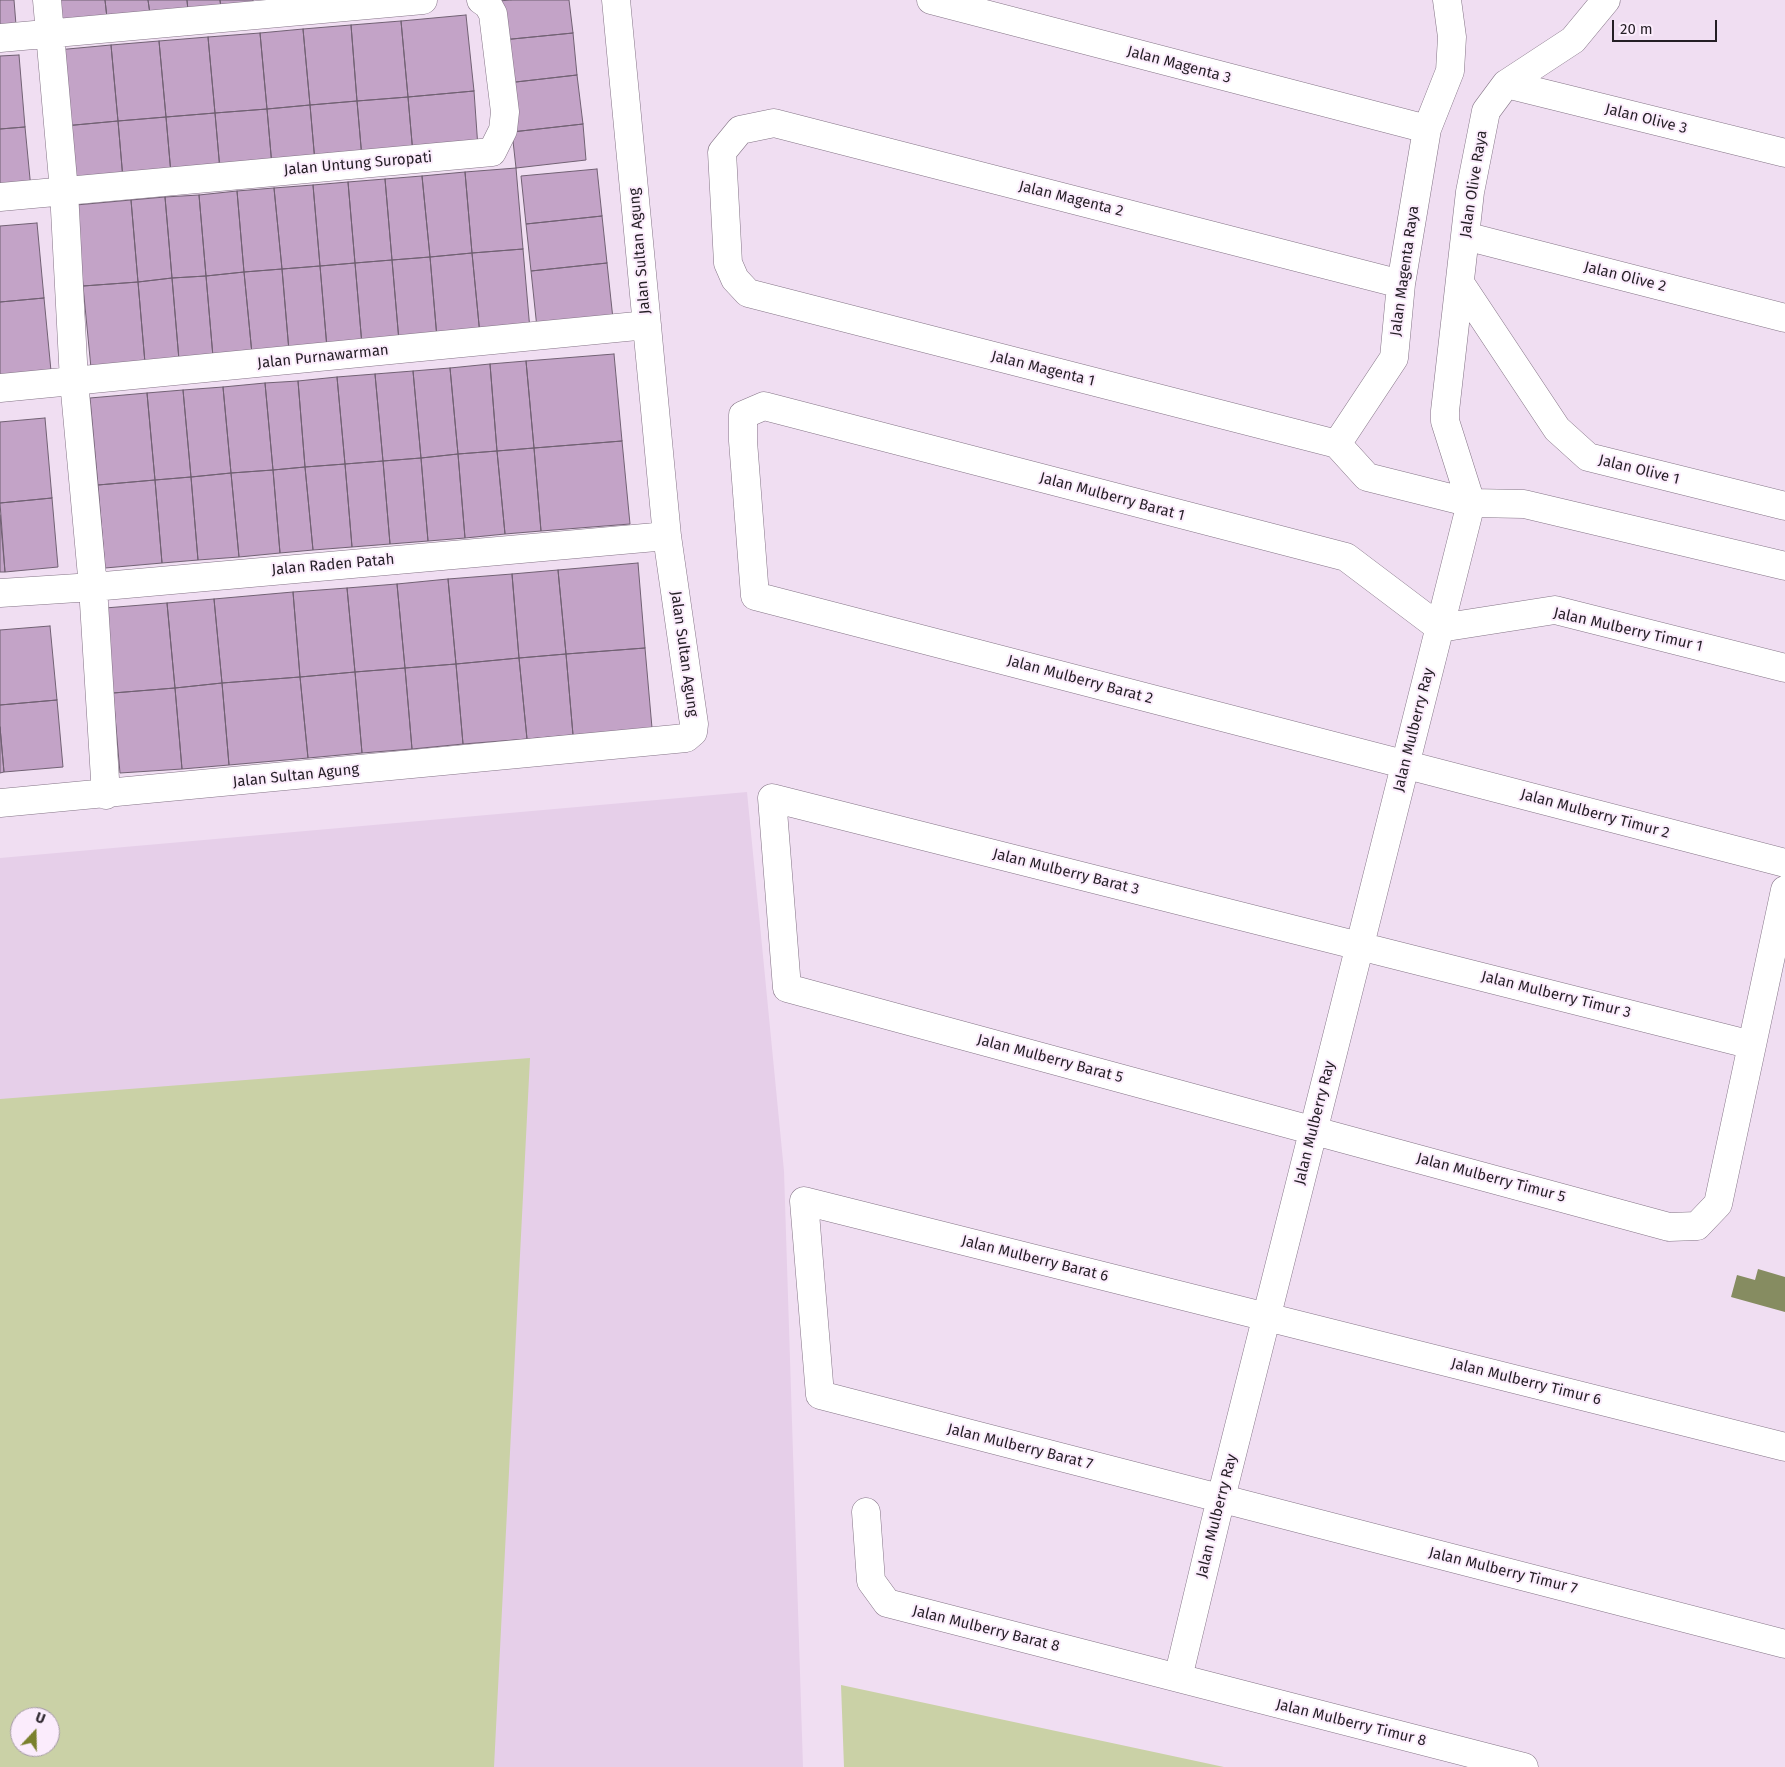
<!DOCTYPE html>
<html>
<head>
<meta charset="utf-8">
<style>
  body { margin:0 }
  #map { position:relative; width:1785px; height:1767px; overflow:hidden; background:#f0def2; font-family:"Fira Sans",sans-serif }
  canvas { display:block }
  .north { position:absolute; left:10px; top:1707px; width:50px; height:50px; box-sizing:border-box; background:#fbecfc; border:1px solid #a59aa6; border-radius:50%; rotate:21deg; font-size:14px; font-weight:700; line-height:20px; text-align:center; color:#241e25 }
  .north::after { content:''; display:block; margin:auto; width:18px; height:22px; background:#7a812d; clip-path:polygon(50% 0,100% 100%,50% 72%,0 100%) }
  .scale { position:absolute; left:1612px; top:20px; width:105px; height:22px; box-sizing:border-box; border:2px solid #241e25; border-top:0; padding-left:6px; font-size:15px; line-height:18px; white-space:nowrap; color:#241e25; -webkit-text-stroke:4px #fbecfc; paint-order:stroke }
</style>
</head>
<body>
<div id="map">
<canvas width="1785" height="1767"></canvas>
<div class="north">U</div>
<div class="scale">20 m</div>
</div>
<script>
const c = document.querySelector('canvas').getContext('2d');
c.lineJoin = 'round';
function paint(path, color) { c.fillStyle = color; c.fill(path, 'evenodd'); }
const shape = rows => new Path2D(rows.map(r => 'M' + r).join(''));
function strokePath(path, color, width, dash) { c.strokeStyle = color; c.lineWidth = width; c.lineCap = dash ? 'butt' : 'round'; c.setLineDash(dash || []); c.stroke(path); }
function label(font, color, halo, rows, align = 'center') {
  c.font = font + ' "Fira Sans",sans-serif'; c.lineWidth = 4; c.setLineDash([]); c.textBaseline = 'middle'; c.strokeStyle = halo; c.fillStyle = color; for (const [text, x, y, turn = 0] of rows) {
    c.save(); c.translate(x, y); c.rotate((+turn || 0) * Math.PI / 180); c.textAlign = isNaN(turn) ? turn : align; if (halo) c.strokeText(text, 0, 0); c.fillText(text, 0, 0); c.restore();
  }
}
const built = shape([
  [747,792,784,1171,803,1767,0,1767,0,858],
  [20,1717,50,1717,50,1747,20,1747]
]);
const green = shape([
  [530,1058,494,1767,0,1767,0,1099],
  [20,1717,50,1717,50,1747,20,1747],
  [841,1685,1224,1767,844,1767]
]);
const water = shape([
  [1758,1269,1785,1277,1785,1312,1731,1297,1737,1275,1755,1280]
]);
const building = shape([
  [0,0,14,0,16,25,0,26,0,0],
  [51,0,105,0,107,18,53,23,51,0],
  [105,0,148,0,150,14,107,18,105,0],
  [148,0,187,0,188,11,150,14,148,0],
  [187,0,220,0,221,8,188,11,187,0],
  [220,0,253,0,254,6,221,8,220,0],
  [511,0,569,0,573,33,502,40,498,1,511,0],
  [466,15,474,91,408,97,401,21,466,15],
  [401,21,408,97,357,101,351,25,401,21],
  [351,25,357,101,310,105,303,29,351,25],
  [303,29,310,105,267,109,260,33,303,29],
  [260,33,267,109,215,113,208,37,260,33],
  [573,33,577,75,507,83,502,40,573,33],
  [208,37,215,113,166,117,159,41,208,37],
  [159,41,166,117,118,121,111,45,159,41],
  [111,45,118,121,64,126,57,50,111,45],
  [19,55,25,127,0,129,0,56,19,55],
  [577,75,583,124,512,132,507,83,577,75],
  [474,91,478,148,413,154,408,97,474,91],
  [408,97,413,154,362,158,357,101,408,97],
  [357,101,362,158,315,162,310,105,357,101],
  [310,105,315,162,272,166,267,109,310,105],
  [267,109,272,166,220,170,215,113,267,109],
  [215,113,220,170,171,174,166,117,215,113],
  [166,117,171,174,123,179,118,121,166,117],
  [118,121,123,179,69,183,64,126,118,121],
  [583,124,586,160,516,168,512,132,583,124],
  [25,127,31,189,0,192,0,129,25,127],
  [516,168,523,249,472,253,465,172,516,168],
  [597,169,602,216,526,224,521,176,597,169],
  [465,172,472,253,430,257,422,176,465,172],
  [422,176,430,257,392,260,385,179,422,176],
  [385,179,392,260,355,263,348,182,385,179],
  [348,182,355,263,320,266,313,185,348,182],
  [313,185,320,266,282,269,274,188,313,185],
  [274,188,282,269,244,272,237,191,274,188],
  [237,191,244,272,206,276,199,195,237,191],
  [199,195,206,276,172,278,165,197,199,195],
  [165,197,172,278,138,282,131,200,165,197],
  [131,200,138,282,83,286,76,205,131,200],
  [602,216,607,263,531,271,526,224,602,216],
  [37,223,44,298,0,302,0,226,37,223],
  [523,249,530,330,480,335,472,253,523,249],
  [472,253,480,335,437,338,430,257,472,253],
  [430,257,437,338,399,341,392,260,430,257],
  [392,260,399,341,362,345,355,263,392,260],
  [355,263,362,345,327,348,320,266,355,263],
  [607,263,613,319,537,328,531,271,607,263],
  [320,266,327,348,289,351,282,269,320,266],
  [282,269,289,351,252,354,244,272,282,269],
  [244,272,252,354,213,357,206,276,244,272],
  [206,276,213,357,179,360,172,278,206,276],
  [172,278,179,360,145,363,138,282,172,278],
  [138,282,145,363,91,368,83,286,138,282],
  [44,298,51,371,0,376,0,302,44,298],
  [614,354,622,441,534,448,526,361,614,354],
  [526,361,534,448,497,451,490,364,526,361],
  [490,364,497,451,458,454,450,368,490,364],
  [450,368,458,454,421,458,413,371,450,368],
  [413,371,421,458,383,461,375,374,413,371],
  [375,374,383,461,345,464,337,377,375,374],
  [337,377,345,464,305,467,298,381,337,377],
  [298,381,305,467,273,470,265,383,298,381],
  [265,383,273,470,231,473,223,387,265,383],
  [223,387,231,473,191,477,183,390,223,387],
  [183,390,191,477,155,480,147,393,183,390],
  [147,393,155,480,98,485,90,398,147,393],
  [45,418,52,498,0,503,0,422,45,418],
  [622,441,630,524,541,531,534,448,622,441],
  [534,448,541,531,505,534,497,451,534,448],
  [497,451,505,534,465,538,458,454,497,451],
  [458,454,465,538,428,541,421,458,458,454],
  [421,458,428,541,390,544,383,461,421,458],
  [383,461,390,544,352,547,345,464,383,461],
  [345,464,352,547,313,550,305,467,345,464],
  [305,467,313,550,280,553,273,470,305,467],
  [273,470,280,553,239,557,231,473,273,470],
  [231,473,239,557,198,560,191,477,231,473],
  [191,477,198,560,162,563,155,480,191,477],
  [155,480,162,563,105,568,98,485,155,480],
  [52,498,58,567,5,572,0,503,52,498],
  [0,515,5,572,0,572,0,515],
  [638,563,645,648,566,654,558,570,638,563],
  [558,570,566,654,519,658,512,574,558,570],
  [512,574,519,658,456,664,448,579,512,574],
  [448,579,456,664,405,668,397,584,448,579],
  [397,584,405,668,355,672,347,588,397,584],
  [347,588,355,672,300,677,293,592,347,588],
  [293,592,300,677,222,683,214,599,293,592],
  [214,599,222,683,175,688,167,603,214,599],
  [167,603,175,688,113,693,105,608,167,603],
  [50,626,57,700,0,705,0,630,50,626],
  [645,648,652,728,573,735,566,654,645,648],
  [566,654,573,735,527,739,519,658,566,654],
  [519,658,527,739,463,744,456,664,519,658],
  [456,664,463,744,412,749,405,668,456,664],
  [405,668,412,749,362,753,355,672,405,668],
  [355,672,362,753,308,758,300,677,355,672],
  [300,677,308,758,229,765,222,683,300,677],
  [222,683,229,765,182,769,175,688,222,683],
  [175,688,182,769,120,773,113,693,175,688],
  [57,700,63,767,4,772,0,727,0,705,57,700],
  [0,727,4,772,0,773,0,727]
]);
const street = shape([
  [47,0,64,191,74,381,93,587,106,795],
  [931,0,1427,129],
  [1606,0,1573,40,1506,84,1486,111,1470,192,1445,411,1445,421,1471,503,1524,504,1785,566],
  [0,38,423,0],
  [1506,84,1785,153],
  [0,197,492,152,503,130,505,112,493,14,488,5,481,0],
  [1465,236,1785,318],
  [1460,283,1557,429,1588,457,1785,506],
  [0,388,647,325],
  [1337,444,748,293,735,279,728,263,722,152,740,130,774,123,1401,284],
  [0,593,93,587,667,536],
  [1785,668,1555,610,1440,628,1346,557,764,406,743,415,743,441,755,596,1785,863],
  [0,803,686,738,693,732,694,724,667,536,616,0],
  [1752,1045,772,798,787,988,1669,1227,1697,1226,1718,1204,1752,1045,1785,890],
  [1785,1447,804,1201,820,1395,1785,1644],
  [866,1512,871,1581,887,1603,1524,1767],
  [1178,1678,1221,1498,1471,503,1367,477,1337,444,1394,358,1401,284,1427,129,1450,71,1452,37,1447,0]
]);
const streetNames = [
  ["Jalan Magenta 3",1179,65,15],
  ["Jalan Olive 3",1646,119,14],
  ["Jalan Untung Suropati",358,164,-5],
  ["Jalan Olive Raya",1474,184,-81],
  ["Jalan Magenta 2",1071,199,14],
  ["Jalan Sultan Agung",640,251,-95],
  ["Jalan Magenta Raya",1405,271,-82],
  ["Jalan Olive 2",1625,277,14],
  ["Jalan Purnawarman",323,357,-6],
  ["Jalan Magenta 1",1043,369,14],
  ["Jalan Olive 1",1639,470,14],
  ["Jalan Mulberry Barat 1",1112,497,15],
  ["Jalan Raden Patah",333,565,-5],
  ["Jalan Mulberry Timur 1",1628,630,13],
  ["Jalan Sultan Agung",684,654,82],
  ["Jalan Mulberry Barat 2",1080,680,15],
  ["Jalan Mulberry Ray",1414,730,-76],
  ["Jalan Sultan Agung",296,776,-6],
  ["Jalan Mulberry Timur 2",1595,814,15],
  ["Jalan Mulberry Barat 3",1066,872,14],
  ["Jalan Mulberry Timur 3",1556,995,14],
  ["Jalan Mulberry Barat 5",1050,1059,15],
  ["Jalan Mulberry Ray",1315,1123,-76],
  ["Jalan Mulberry Timur 5",1491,1178,15],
  ["Jalan Mulberry Barat 6",1035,1259,14],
  ["Jalan Mulberry Timur 6",1526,1382,14],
  ["Jalan Mulberry Barat 7",1020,1447,14],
  ["Jalan Mulberry Ray",1217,1516,-76],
  ["Jalan Mulberry Timur 7",1503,1571,14],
  ["Jalan Mulberry Barat 8",986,1629,14],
  ["Jalan Mulberry Timur 8",1351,1723,14]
];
paint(built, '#e6cfe9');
paint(green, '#cad1a6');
paint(water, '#868c61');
paint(building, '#c3a3c7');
strokePath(building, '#716173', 1);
strokePath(street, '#847486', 29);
strokePath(street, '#fff', 28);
label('15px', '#241e25', '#fbecfc', streetNames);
</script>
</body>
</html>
